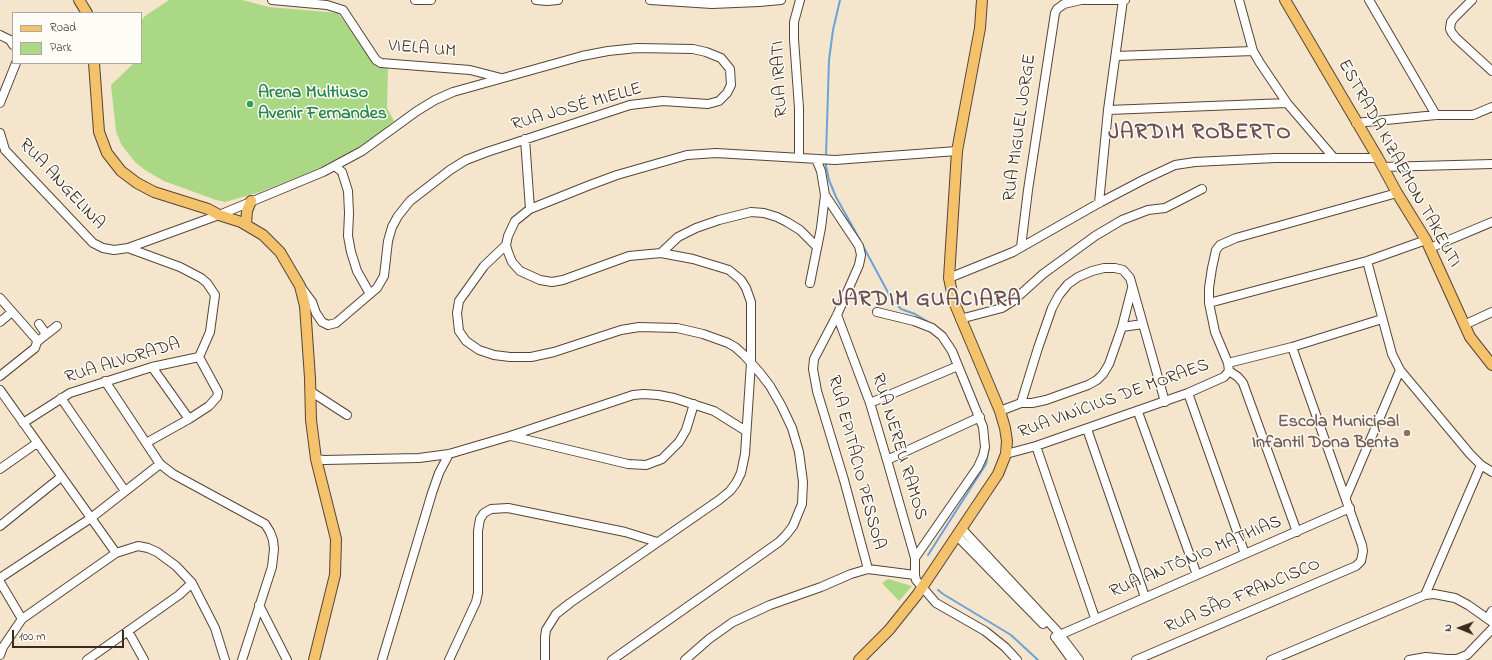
<!DOCTYPE html>
<html>
<head>
<meta charset="utf-8">
<style>
  body { margin:0 }
  #map { position:relative; width:1492px; height:660px; overflow:hidden; background:#f4e5cc; font-family:"Indie Flower",sans-serif }
  canvas { display:block }
  .legend { position:absolute; left:12px; top:12px; width:130px; height:52px; box-sizing:border-box; background:#fdfcf7; border:1px solid #afa8a0; margin:0; padding:5px 7px; list-style:none; font-size:12px; color:#3b2a1e }
  .legend li { display:flex; align-items:center; gap:8px; height:20px }
  .legend b { width:20px; border:1px solid #afa8a0 }
  .north { position:absolute; left:1440px; top:608px; width:40px; height:40px; -webkit-text-stroke:3px #fdfcf7; paint-order:stroke; rotate:271deg; font-size:11px; font-weight:700; line-height:16px; text-align:center; color:#3b2a1e }
  .north::after { content:''; display:block; margin:auto; width:14px; height:18px; background:#3b2a1e; clip-path:polygon(50% 0,100% 100%,50% 72%,0 100%) }
  .scale { position:absolute; left:12px; top:630px; width:112px; height:18px; box-sizing:border-box; border:2px solid #3b2a1e; border-top:0; padding-left:5px; font-size:12px; line-height:14px; white-space:nowrap; color:#3b2a1e; -webkit-text-stroke:3px #fdfcf7; paint-order:stroke }
</style>
</head>
<body>
<div id="map">
<canvas width="1492" height="660"></canvas>
<ul class="legend">
<li><b style="height:5px;background:#f3c26a"></b>Road</li>
<li><b style="height:11px;background:#abd884"></b>Park</li>
</ul>
<div class="north">N</div>
<div class="scale">100 m</div>
</div>
<script>
const c = document.querySelector('canvas').getContext('2d');
c.lineJoin = 'round';
function paint(path, color) { c.fillStyle = color; c.fill(path, 'evenodd'); }
const shape = rows => new Path2D(rows.map(r => 'M' + r).join(''));
function strokePath(path, color, width, dash) { c.strokeStyle = color; c.lineWidth = width; c.lineCap = dash ? 'butt' : 'round'; c.setLineDash(dash || []); c.stroke(path); }
function label(font, color, halo, rows, align = 'center') {
  c.font = font + ' "Indie Flower",sans-serif'; c.lineWidth = 3; c.setLineDash([]); c.textBaseline = 'middle'; c.strokeStyle = halo; c.fillStyle = color; for (const [text, x, y, turn = 0] of rows) {
    c.save(); c.translate(x, y); c.rotate((+turn || 0) * Math.PI / 180); c.textAlign = isNaN(turn) ? turn : align; if (halo) c.strokeText(text, 0, 0); c.fillText(text, 0, 0); c.restore();
  }
}
const green = shape([
  [169,0,242,0,269,7,338,13,373,62,376,66,388,68,387,108,394,121,372,139,344,156,315,170,260,192,225,202,216,200,164,181,145,170,135,162,121,144,116,131,111,85,134,63,141,63,141,21,145,16],
  [888,579,912,586,899,601,882,583]
]);
const stream = shape([
  [826,156,829,60,833,30,840,0],
  [826,161,826,166,829,180,836,197,860,240],
  [862,244,891,298,901,309,915,314,930,323],
  [928,555,986,464,989,447],
  [938,590,943,594,1011,635,1038,660]
]);
const minor = shape([
  [272,0,327,5,343,10,376,60,381,63,470,70,501,78],
  [415,0,431,0],
  [536,0,547,1,558,0],
  [650,0,712,4,759,2,781,0],
  [1239,0,1253,51,1260,63,1287,103,1334,158],
  [1369,0,1436,115],
  [1472,0,1454,18,1451,22,1450,29,1452,33,1456,38,1492,71],
  [0,35,10,40,13,45],
  [1116,56,1253,51],
  [0,103,16,63],
  [1108,110,1287,103],
  [1356,123,1436,115,1473,115,1492,107],
  [0,133,5,150,93,243,103,248,114,250,128,248,180,267,201,278,207,283,215,295,210,332,199,357,152,367,70,393,23,423],
  [525,139,530,209],
  [799,158,799,108,794,39,794,22,800,0],
  [335,166,342,172,348,191,349,213,348,236,351,252,357,271,370,294],
  [1382,167,1492,164],
  [825,195,859,246,861,255,859,265,837,315,814,359,813,369,817,391,844,480,868,569],
  [1099,203,1108,110,1123,0],
  [506,245,484,266,459,301,457,313,459,331,466,341,479,350,494,355,510,357,531,357,554,352,621,330,639,327,677,328,703,334,728,343,735,347,744,355,760,373,770,386,781,405,792,428,799,452,803,482,802,504,793,526,786,535,779,542,748,564,612,660],
  [1021,247,1028,190,1055,13,1057,9,1064,4,1081,0,1125,0],
  [128,248,219,215,323,172,362,151,417,111,435,100,453,92,582,56,608,51,637,48,693,49,706,52,721,58,730,69,731,85,727,93,719,101,708,104,663,101,630,105,487,152,466,160,450,170,410,201,398,216,392,227,388,241,384,276,377,288,336,323,328,325,322,322,316,313,312,302,301,287],
  [1430,248,1492,222],
  [661,253,678,237,696,228,719,220,751,212,764,213,777,217,787,222,800,230,817,247],
  [1367,261,1392,354,1400,370,1470,454,1481,465,1492,472],
  [949,278,1013,252,1099,203,1145,179,1175,165,1195,162,1275,158,1378,158],
  [810,283,821,228,825,195,821,171,816,159],
  [0,298,36,339,37,342],
  [1209,303,1367,261,1426,240],
  [877,312,914,321,932,328,942,336,952,351,983,427,985,447,983,456,978,467,915,558],
  [837,315,870,403,887,460,915,558,915,575,916,580,936,603,985,631,1005,647,1017,660],
  [960,319,1002,308,1013,301,1043,274,1095,236,1122,220,1148,210,1165,208,1202,189],
  [0,322,12,312],
  [39,324,46,334],
  [1464,325,1492,312],
  [1122,327,1143,324],
  [1228,363,1292,347,1382,319],
  [152,367,189,419],
  [1229,371,1228,363,1215,332,1209,303,1209,288,1212,268,1216,250,1220,245,1236,238,1397,193],
  [1229,371,1238,377,1243,383,1297,532],
  [0,376,35,348,37,342,43,337,57,326],
  [105,381,160,464,173,474,265,524,270,532,273,540,274,549,272,567,242,660],
  [0,390,116,553],
  [310,391,347,415],
  [1188,393,1245,554],
  [61,398,125,491],
  [870,403,958,366],
  [1021,403,1038,348,1052,308,1059,295,1068,284,1078,277,1092,271,1104,268,1115,268,1123,270,1130,278,1165,402],
  [1000,411,1021,403,1032,403,1046,400,1088,385,1097,380,1103,374,1109,364,1122,327,1132,288],
  [1138,412,1197,575],
  [1087,429,1145,597],
  [511,436,628,464,646,465,662,459,679,442,686,430,694,404],
  [146,443,189,419,209,406,217,397,218,392,199,357],
  [1036,446,1095,618],
  [1006,454,1036,446,1188,393,1224,377,1229,371],
  [316,459,324,460,419,458,449,454,510,436,633,395,644,394,658,395,674,398,714,411,746,431],
  [887,460,980,417],
  [0,469,37,443],
  [1346,497,1400,370],
  [0,526,61,477],
  [962,529,1057,631,1079,660],
  [957,536,1043,624],
  [0,578,91,518,160,464],
  [0,582,22,619],
  [1425,595,1481,465],
  [259,605,287,660],
  [1488,618,1492,611],
  [128,631,144,660],
  [1055,637,1350,508],
  [1056,638,1072,660],
  [0,655,3,647,22,619,116,553,138,546,148,548,157,552,176,566,192,583,215,628,225,660],
  [87,660,179,595,192,583],
  [382,660,432,493,439,473,449,454],
  [449,660,476,602,478,593,478,531,480,519,484,513,491,509,508,508,625,532,657,542],
  [545,660,545,637,546,630,556,614,570,603,719,500,730,491,736,483,741,473,745,454,751,363,751,302,746,288,741,280,729,270,693,259,661,253,629,256,563,280,552,282,540,280,520,271,512,262,508,252,506,245,508,236,515,221,530,209,590,185,617,175,687,155,716,153,835,160,957,151],
  [685,660,709,639,733,622,770,605,821,587,851,574,868,569,915,575],
  [1136,660,1356,566,1361,561,1363,551,1362,545,1292,347],
  [1271,660,1425,595,1434,594,1455,598,1468,605,1492,622],
  [1409,660,1426,657,1447,659,1457,659,1467,655,1492,629]
]);
const major = shape([
  [79,0,87,13],
  [1285,0,1378,158,1397,193,1426,240,1470,337,1492,365],
  [94,63,99,132,107,153,121,171,137,183,154,192,208,209,219,215,241,222,263,235,280,252,300,286,305,306,310,378,311,420,316,459,336,539,335,575,314,660],
  [246,225,247,211,251,201],
  [859,660,889,630,917,595,998,474,1006,454,1007,441,1005,428,1000,411,954,302,949,278,957,151,980,28,982,0]
]);
const markers = [
  [250,104,4,"#2e9e5b"],
  [1407,433,4,"#8d6e63"]
];
const streetNames = [
  ["VIELA UM",422,50,5],
  ["RUA IRATI",781,79,-93],
  ["RUA JOSÉ MIELLE",577,108,-16],
  ["RUA MIGUEL JORGE",1021,128,-82],
  ["ESTRADA KIZAEMON TAKEUTI",1398,164,61],
  ["RUA ANGELINA",61,185,47],
  ["RUA ALVORADA",123,362,-17],
  ["RUA VINÍCIUS DE MORAES",1114,400,-20],
  ["RUA NEREU RAMOS",898,447,73],
  ["RUA EPITÁCIO PESSOA",855,463,75],
  ["RUA ANTÔNIO MATHIAS",1196,558,-23],
  ["RUA SÃO FRANCISCO",1243,597,-23]
];
const leisureNames = [
  ["Arena Multiuso",258,94],
  ["Avenir Fernandes",258,115]
];
const educationNames = [
  ["Escola Municipal",1399,423],
  ["Infantil Dona Benta",1399,444]
];
const districtNames = [
  ["JARDIM ROBERTO",1200,134],
  ["JARDIM GUACIARA",927,301]
];
paint(green, '#abd884');
strokePath(stream, '#6ba2d9', 2);
strokePath(minor, '#574638', 10);
strokePath(major, '#574638', 12);
strokePath(minor, '#fff', 8);
strokePath(major, '#f3c26a', 10);
for (const [x, y, r, color] of markers) { const dot = new Path2D(); dot.arc(x, y, r, 0, 2 * Math.PI); c.fillStyle = color; c.fill(dot); strokePath(dot, '#fdfcf7', 1.5); }
label('18px', '#3b2a1e', '#fdfcf7', streetNames);
label('bold 18px', '#27864d', '#fdfcf7', leisureNames, 'left');
label('bold 18px', '#785e54', '#fdfcf7', educationNames, 'right');
c.letterSpacing = '1px';
label('bold 22px', '#6d5152', '#fdfcf7', districtNames);
c.letterSpacing = '0px';
</script>
</body>
</html>
